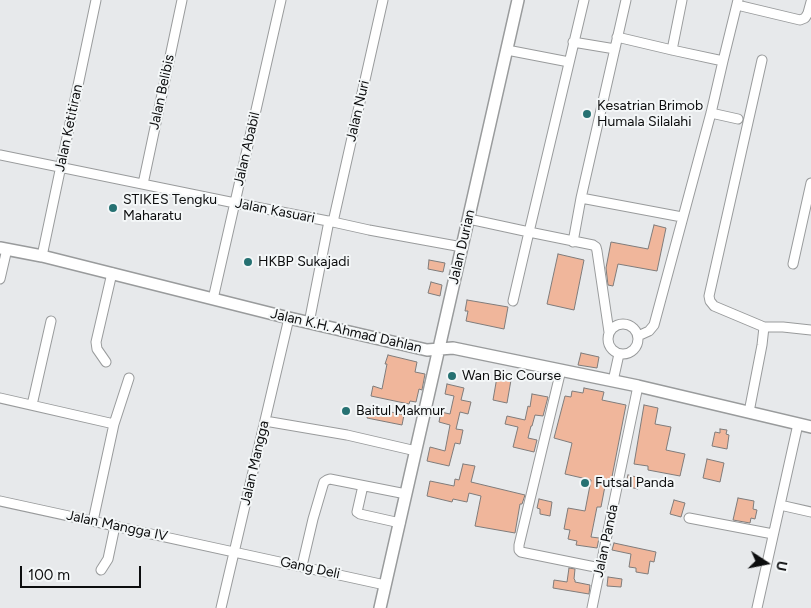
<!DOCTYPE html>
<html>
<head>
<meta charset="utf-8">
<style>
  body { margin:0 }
  #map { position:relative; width:811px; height:608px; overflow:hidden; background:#e7e9eb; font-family:Figtree,sans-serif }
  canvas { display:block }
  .north { position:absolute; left:741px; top:538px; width:50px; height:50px; -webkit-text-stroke:4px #f4f7f8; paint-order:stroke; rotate:101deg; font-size:14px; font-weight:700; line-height:20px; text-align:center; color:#0c0d0e }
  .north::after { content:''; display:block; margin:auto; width:18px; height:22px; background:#0c0d0e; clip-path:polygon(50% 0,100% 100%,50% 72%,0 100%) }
  .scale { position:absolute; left:20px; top:566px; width:121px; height:22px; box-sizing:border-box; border:2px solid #0c0d0e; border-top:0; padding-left:6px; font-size:15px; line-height:18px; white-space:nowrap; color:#0c0d0e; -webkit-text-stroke:4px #f4f7f8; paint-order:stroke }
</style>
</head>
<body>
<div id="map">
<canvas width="811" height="608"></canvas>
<div class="north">U</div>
<div class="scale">100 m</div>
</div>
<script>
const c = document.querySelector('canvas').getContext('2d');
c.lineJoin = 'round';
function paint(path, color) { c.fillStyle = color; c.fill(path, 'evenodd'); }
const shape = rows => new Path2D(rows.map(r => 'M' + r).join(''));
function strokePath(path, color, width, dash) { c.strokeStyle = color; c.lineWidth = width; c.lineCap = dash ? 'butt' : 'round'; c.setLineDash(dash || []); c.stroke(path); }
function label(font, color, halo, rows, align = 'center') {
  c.font = font + ' Figtree,sans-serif'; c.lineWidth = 4; c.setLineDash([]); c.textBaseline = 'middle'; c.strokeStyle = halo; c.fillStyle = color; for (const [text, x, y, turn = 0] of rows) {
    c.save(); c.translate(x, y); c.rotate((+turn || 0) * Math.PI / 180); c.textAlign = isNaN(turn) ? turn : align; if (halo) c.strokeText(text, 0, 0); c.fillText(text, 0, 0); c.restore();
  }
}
const building = shape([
  [654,225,666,228,657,271,618,264,613,286,608,285,606,268,611,242,648,249,654,225],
  [558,254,584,260,574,310,547,304,558,254],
  [429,260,445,263,443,272,428,269,429,260],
  [431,282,442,285,440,296,428,293,431,282],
  [467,300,508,307,504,329,466,321,468,311,465,311,467,300],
  [581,353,599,357,597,368,578,365,581,353],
  [388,355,417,362,415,372,425,374,422,390,419,389,416,402,410,401,409,404,371,396,373,386,382,389,387,364,385,364,388,355],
  [497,377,511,380,507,403,493,400,497,377],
  [447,384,464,388,461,400,471,402,468,414,460,412,456,429,463,430,460,444,455,443,449,466,427,461,430,447,445,451,450,425,439,422,441,412,450,414,454,396,445,394,447,384],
  [584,388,604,392,602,400,626,405,610,487,605,486,601,507,597,507,591,537,599,538,597,548,576,545,577,541,568,539,570,530,564,529,568,508,585,511,591,480,565,474,572,443,554,438,565,396,571,397,572,391,583,393,584,388],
  [532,394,548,397,543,416,535,415,532,426,531,426,528,438,537,440,534,452,513,447,518,427,505,424,507,416,525,420,528,406,530,407,532,394],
  [644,405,658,408,655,424,671,427,666,450,685,454,680,476,648,470,648,466,634,464,644,405],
  [369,407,404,415,402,425,367,418,369,407],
  [720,429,727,430,726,434,729,435,727,449,712,446,715,432,720,433,720,429],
  [707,459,724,463,720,482,703,478,707,459],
  [463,464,475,466,471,482,525,495,522,504,520,504,515,533,475,526,481,496,469,493,467,502,453,499,452,502,427,496,430,481,454,486,455,479,459,480,463,464],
  [628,475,640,478,638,489,625,486,628,475],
  [738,498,754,501,753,509,757,510,755,519,751,518,750,523,733,520,738,498],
  [539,499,552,502,550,516,540,514,540,509,537,508,539,499],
  [674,500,685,503,681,517,670,514,674,500],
  [614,543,656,552,654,562,650,561,648,574,636,572,636,568,629,567,631,554,612,550,614,543],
  [569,568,575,569,574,579,575,580,575,582,590,585,589,594,553,588,554,580,567,582,569,568],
  [608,577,622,579,621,587,607,586,608,577]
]);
const street = shape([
  [737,5,800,20,805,18,808,13,811,2],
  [617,37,672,50,723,61],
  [573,42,615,49],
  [507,50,569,62],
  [672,50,682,0],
  [762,60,709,296,710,301,714,306,764,327,783,327,811,330],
  [711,113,738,119],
  [0,155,235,203,333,222,369,230,462,247],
  [143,184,182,0],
  [581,198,682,217],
  [469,219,529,232,584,0],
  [333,222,383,0],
  [573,242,581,198,626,0],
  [42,256,96,0],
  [793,264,811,183],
  [0,279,7,249],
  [213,299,281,0],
  [513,301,529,232,593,245,596,247,597,251,609,332],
  [309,323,329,221],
  '608 339a15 15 0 1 1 30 0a15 15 0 1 1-30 0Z',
  [638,336,649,331,654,325,711,113,723,61,738,0],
  [106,362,97,349,96,342,112,273],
  [561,370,519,545,519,550,521,552,600,568],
  [613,381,619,354],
  [0,398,114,424],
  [32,405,51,321],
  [749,412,762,345,764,327],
  [265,421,347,435,416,451],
  [362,490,357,512,360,514,400,523],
  [0,501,385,585],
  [780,505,811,512],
  [689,518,773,534],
  [93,521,114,424,129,378],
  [302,566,313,519,323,485,324,482,327,480,330,479,406,494],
  [101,570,108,559,115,526],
  [221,608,289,318],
  [592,608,638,386],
  [757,608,798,424]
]);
const secondary = shape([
  [0,248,42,256,289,318,427,350,453,348,638,386,811,427],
  [380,608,518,0]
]);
const markers = [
  [587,114,5,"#267172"],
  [113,208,5,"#267172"],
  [248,262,5,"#267172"],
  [452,376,5,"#267172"],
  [346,411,5,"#267172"],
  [585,483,5,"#267172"]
];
const streetNames = [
  ["Jalan Belibis",162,92,-78],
  ["Jalan Nuri",358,111,-77],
  ["Jalan Ketitiran",69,128,-78],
  ["Jalan Ababil",247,149,-77],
  ["Jalan Kasuari",275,211,11],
  ["Jalan Durian",462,247,-77],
  ["Jalan K.H. Ahmad Dahlan",346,331,13],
  ["Jalan Mangga",255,463,-77],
  ["Jalan Mangga IV",117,526,12],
  ["Jalan Panda",606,541,-78],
  ["Gang Deli",310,568,12]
];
const poiNames = [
  ["Kesatrian Brimob",597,106],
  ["Humala Silalahi",597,122],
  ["STIKES Tengku",123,200],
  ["Maharatu",123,216],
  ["HKBP Sukajadi",258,262],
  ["Wan Bic Course",462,376],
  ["Baitul Makmur",356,411],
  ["Futsal Panda",595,483]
];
paint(building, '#f0b69b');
strokePath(building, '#7f7c7b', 1);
strokePath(street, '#999b9c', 11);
strokePath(secondary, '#999b9c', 14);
strokePath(street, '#fff', 9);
strokePath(secondary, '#fff', 11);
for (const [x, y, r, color] of markers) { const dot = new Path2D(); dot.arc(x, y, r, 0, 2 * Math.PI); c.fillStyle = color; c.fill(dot); strokePath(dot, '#f4f7f8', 2); }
label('14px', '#0c0d0e', '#f4f7f8', streetNames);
label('14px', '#0c0d0e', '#f4f7f8', poiNames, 'left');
</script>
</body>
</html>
